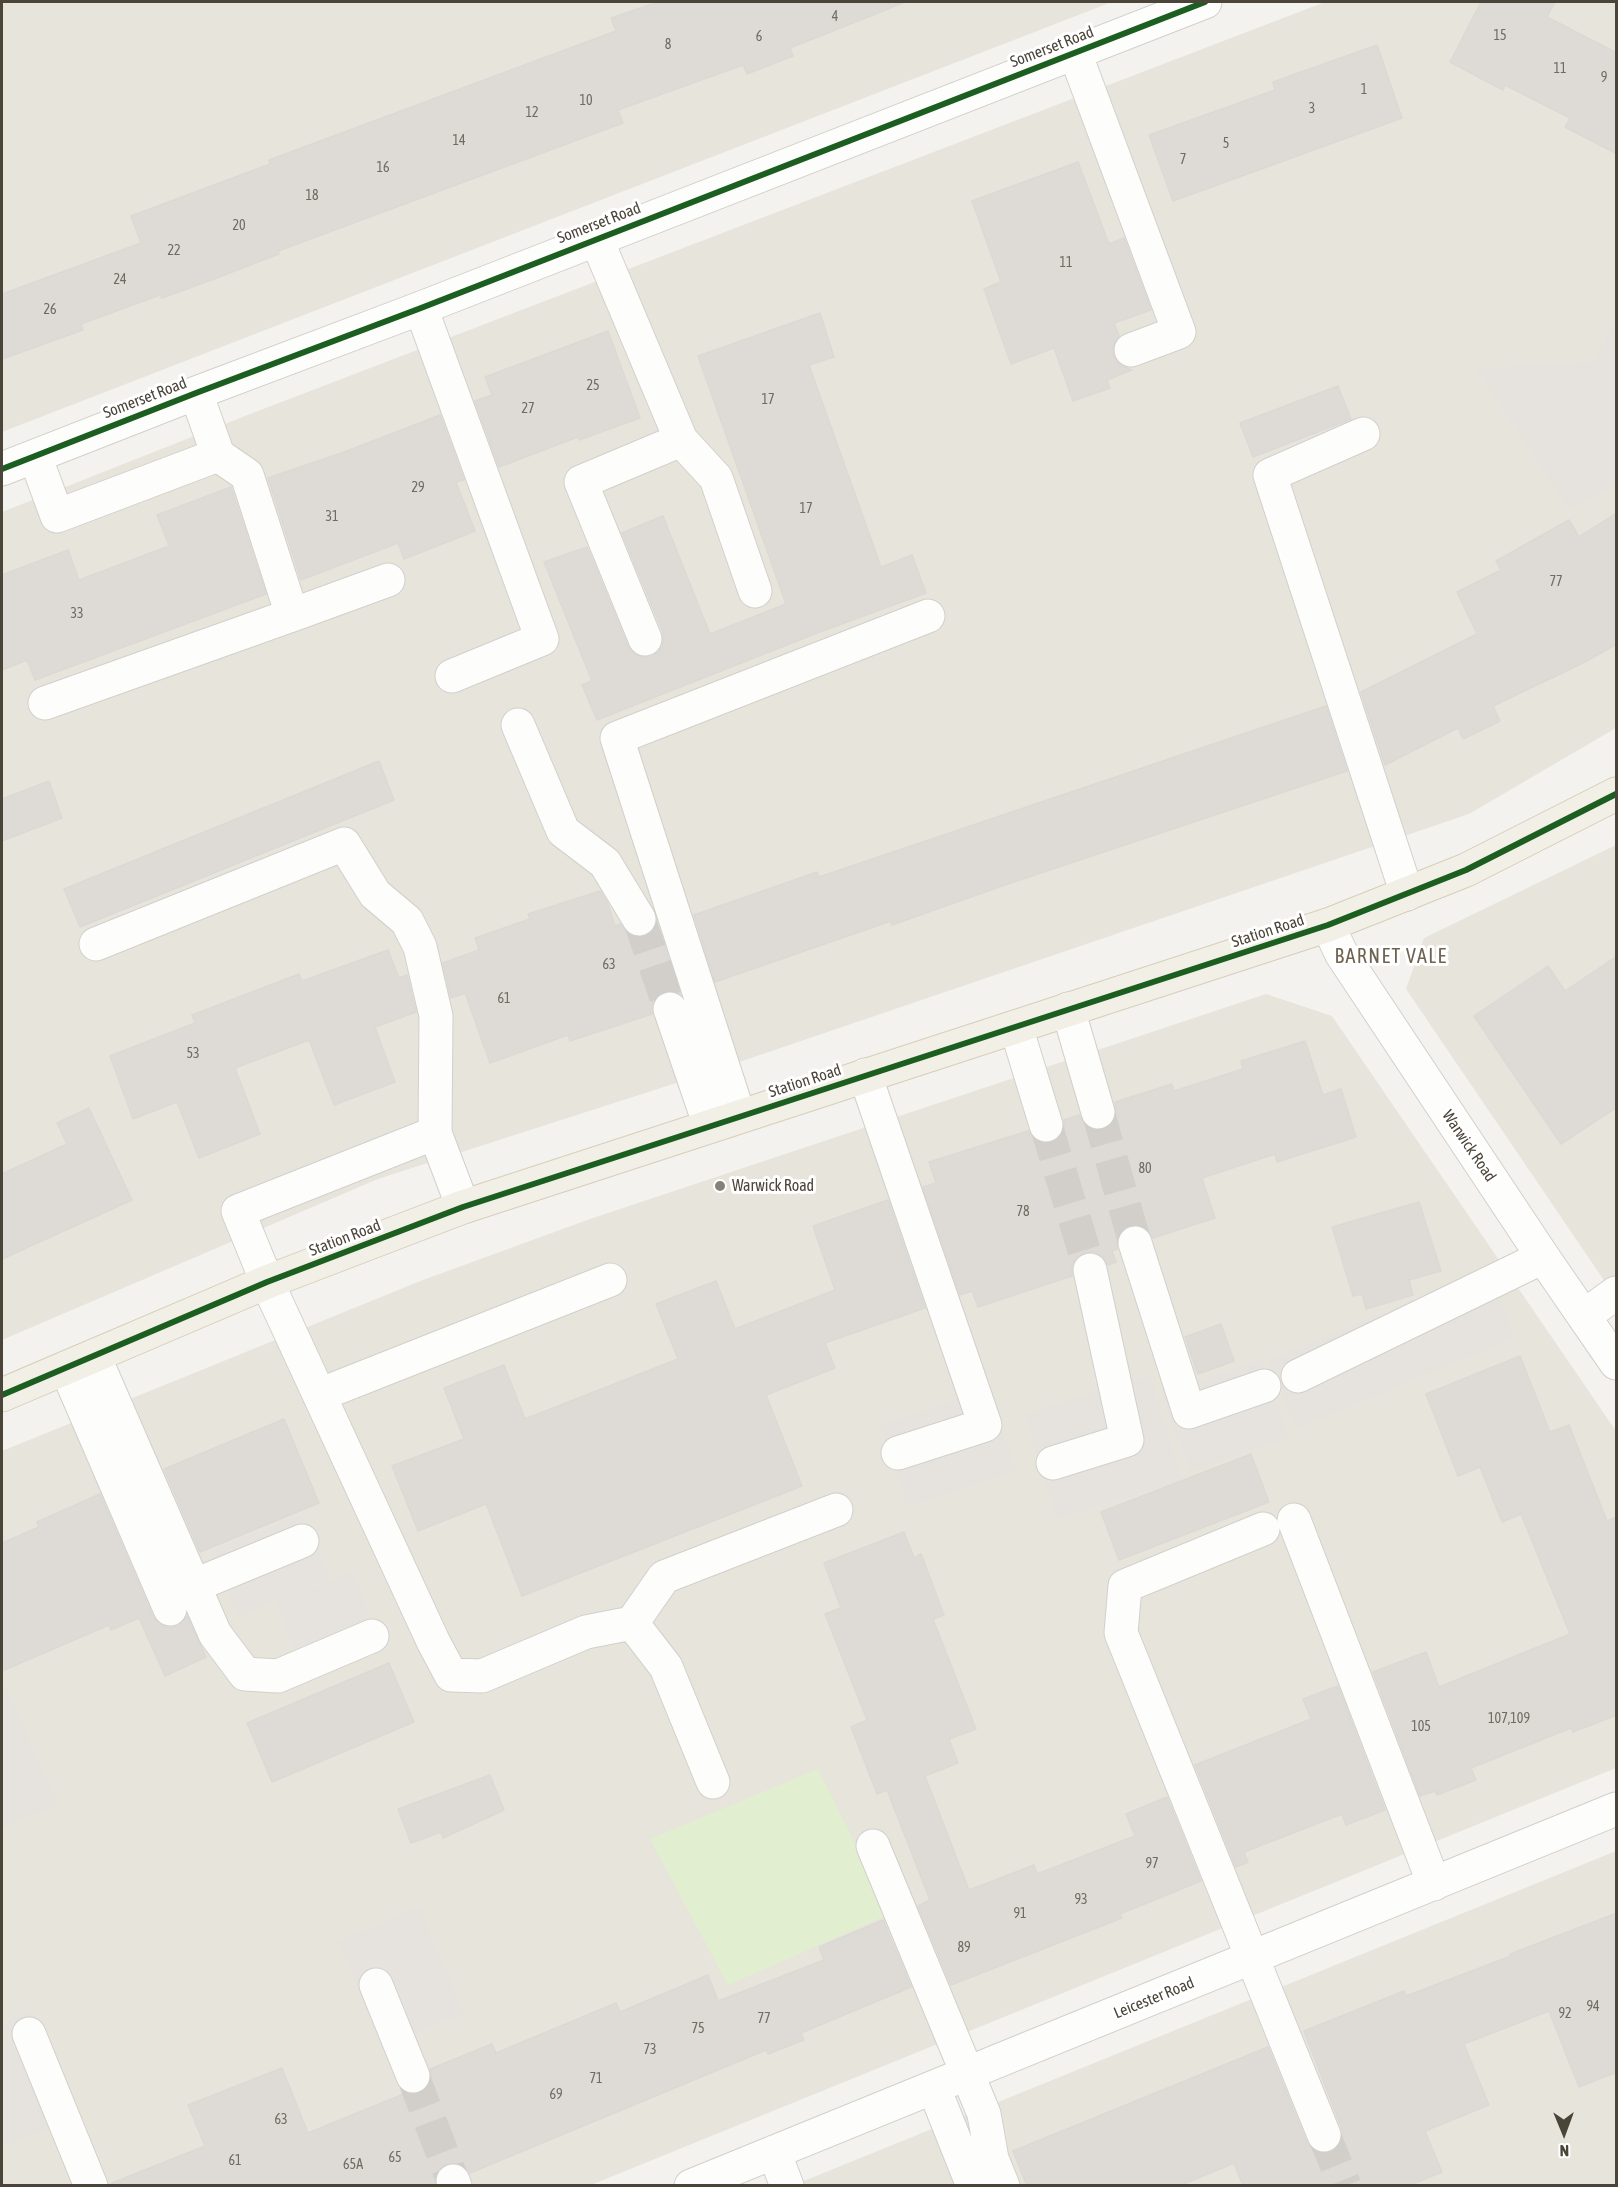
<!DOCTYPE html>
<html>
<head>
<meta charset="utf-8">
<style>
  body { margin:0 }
  #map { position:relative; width:1618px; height:2187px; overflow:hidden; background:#f4f2ee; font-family:"Asap Condensed",sans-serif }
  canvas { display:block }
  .frame { position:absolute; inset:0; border:3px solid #4b4439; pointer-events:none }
  .north { position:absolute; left:1534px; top:2103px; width:60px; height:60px; -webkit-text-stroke:4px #fff; paint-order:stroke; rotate:179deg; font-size:16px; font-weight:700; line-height:24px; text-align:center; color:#4b4439 }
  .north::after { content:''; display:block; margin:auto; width:21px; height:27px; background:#4b4439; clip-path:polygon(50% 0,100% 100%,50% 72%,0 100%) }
</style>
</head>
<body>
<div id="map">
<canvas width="1618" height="2187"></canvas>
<div class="frame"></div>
<div class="north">N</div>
</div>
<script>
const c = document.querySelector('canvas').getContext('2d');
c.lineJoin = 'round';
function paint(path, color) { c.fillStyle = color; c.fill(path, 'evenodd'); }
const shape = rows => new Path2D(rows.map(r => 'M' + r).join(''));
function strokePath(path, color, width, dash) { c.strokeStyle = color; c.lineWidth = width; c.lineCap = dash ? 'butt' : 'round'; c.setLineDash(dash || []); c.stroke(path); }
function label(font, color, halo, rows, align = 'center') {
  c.font = font + ' "Asap Condensed",sans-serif'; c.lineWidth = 6; c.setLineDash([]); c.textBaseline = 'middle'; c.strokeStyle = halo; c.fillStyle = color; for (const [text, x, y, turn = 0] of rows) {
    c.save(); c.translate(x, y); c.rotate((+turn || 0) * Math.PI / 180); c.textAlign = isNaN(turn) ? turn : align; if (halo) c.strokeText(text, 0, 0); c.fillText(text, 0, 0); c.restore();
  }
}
const residential = shape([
  [2,2,1112,2,2,432],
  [1325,2,1616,2,1616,728,1469,814,698,1076,378,1179,2,1340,2,512,245,416],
  [1616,845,1616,1298,1406,989,1424,938],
  [1266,994,1332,1016,1616,1431,1616,1768,591,2185,2,2185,2,1451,423,1280,590,1219],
  [1616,1851,1616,2185,794,2185]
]);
const green = shape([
  [818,1769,890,1914,728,1985,650,1839]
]);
const parking = shape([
  [1616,321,1616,485,1569,509,1476,369,1595,361],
  [1487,1269,1515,1338,1297,1429,1268,1360],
  [1261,1359,1289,1437,1190,1472,1162,1394],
  [1150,1375,1183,1481,1057,1519,1024,1414],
  [988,1388,1016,1471,908,1507,880,1425],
  [303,1513,330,1578,239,1617,211,1551],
  [352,1572,371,1618,294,1649,276,1602],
  [5,1685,58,1804,2,1829,2,1686],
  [419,1907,464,2013,384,2047,339,1941],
  [33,2012,74,2119,2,2147,2,2024]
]);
const building = shape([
  [658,2,903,3,790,48,793,56,747,74,743,65,618,110,623,123,278,251,279,254,214,279,162,298,160,295,81,324,83,330,2,359,2,294,141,243,131,216,270,164,269,160,616,31,611,18,658,2],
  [1481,2,1555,2,1547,17,1617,53,1617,154,1565,127,1570,118,1505,85,1503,90,1450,62,1481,2],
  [1377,45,1402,118,1173,201,1149,135,1275,90,1273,82,1377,45],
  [1078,162,1109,244,1124,238,1151,310,1114,323,1119,336,1113,346,1114,357,1120,365,1132,370,1107,380,1110,388,1073,401,1054,348,1011,364,984,289,1001,282,972,201,1078,162],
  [820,313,834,357,809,365,881,567,912,555,926,593,817,633,597,720,582,685,592,681,544,562,587,547,628,646,633,653,642,657,652,657,659,651,663,642,663,632,622,533,663,516,710,634,786,604,698,356,820,313],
  [608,331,640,418,579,440,578,437,499,467,475,401,492,395,485,377,608,331],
  [1338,386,1351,419,1253,457,1240,423,1338,386],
  [440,415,464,480,456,482,475,531,404,559,398,543,301,580,268,478,347,451,440,415],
  [231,487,266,594,35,680,27,660,2,670,2,575,68,550,79,580,169,546,157,515,231,487],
  [1617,513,1617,644,1585,662,1493,706,1500,721,1463,739,1458,728,1385,765,1361,692,1477,634,1457,592,1501,570,1496,561,1569,520,1579,537,1617,513],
  [1326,706,1347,771,1002,886,892,925,891,921,715,982,694,915,817,872,819,877,1326,706],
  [379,761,394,800,80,927,64,889,379,761],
  [49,781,62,818,2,841,2,799,49,781],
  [600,891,607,902,615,926,620,924,630,935,639,938,648,935,655,928,657,923,680,994,673,991,665,991,656,996,652,1005,652,1014,570,1041,568,1035,490,1063,465,993,451,998,443,963,479,950,475,938,530,919,528,914,600,891],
  [388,950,399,978,407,975,416,1012,375,1027,395,1082,334,1105,309,1040,235,1068,260,1134,199,1158,177,1102,133,1119,110,1056,195,1023,192,1015,299,974,302,981,388,950],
  [1617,956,1617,1107,1561,1144,1474,1016,1548,966,1565,991,1617,956],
  [1305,1041,1323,1095,1341,1089,1356,1137,1277,1162,1275,1154,1202,1178,1215,1218,1153,1238,1148,1230,1140,1225,1129,1225,1121,1231,1117,1240,1117,1249,1112,1251,1116,1262,1108,1265,1103,1257,1096,1252,1087,1252,1078,1256,1072,1264,1072,1276,978,1307,972,1291,960,1295,923,1187,936,1183,929,1162,1028,1131,1033,1138,1041,1143,1052,1143,1059,1138,1064,1130,1064,1120,1079,1115,1086,1126,1094,1130,1104,1130,1112,1124,1116,1117,1115,1102,1172,1084,1174,1091,1243,1069,1241,1061,1305,1041],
  [89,1108,132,1200,2,1259,2,1174,67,1144,57,1123,89,1108],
  [888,1200,925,1308,825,1343,835,1368,766,1395,802,1486,522,1596,486,1504,418,1531,392,1466,464,1439,444,1388,504,1365,525,1419,678,1359,656,1304,716,1281,735,1329,835,1290,813,1226,888,1200],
  [1419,1202,1441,1271,1409,1280,1413,1295,1366,1309,1362,1294,1353,1296,1332,1227,1419,1202],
  [1221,1324,1234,1361,1198,1374,1185,1337,1221,1324],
  [1520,1356,1550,1432,1569,1425,1607,1521,1617,1517,1617,1715,1573,1732,1571,1728,1471,1768,1476,1780,1437,1795,1435,1791,1420,1796,1373,1672,1426,1652,1439,1687,1570,1634,1521,1514,1502,1522,1480,1467,1458,1476,1426,1394,1520,1356],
  [284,1419,319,1503,200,1552,164,1469,284,1419],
  [1251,1454,1269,1502,1119,1560,1101,1512,1251,1454],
  [100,1494,153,1617,159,1624,168,1628,178,1626,187,1616,206,1657,165,1676,139,1618,111,1630,109,1625,2,1671,2,1543,39,1527,37,1522,100,1494],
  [904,1532,914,1558,921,1554,944,1615,933,1619,976,1729,949,1739,958,1763,925,1776,969,1890,1034,1865,1037,1874,1135,1836,1126,1814,1167,1797,1201,1881,1120,1914,1122,1918,951,1985,918,1906,930,1900,887,1790,877,1794,851,1727,867,1720,825,1614,841,1608,824,1563,904,1532],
  [389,1663,414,1722,272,1782,247,1723,389,1663],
  [1338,1686,1385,1810,1346,1825,1342,1814,1244,1852,1248,1862,1236,1867,1195,1765,1311,1719,1303,1699,1338,1686],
  [490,1775,504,1810,443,1838,441,1832,411,1843,398,1809,490,1775],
  [1617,1913,1617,2072,1579,2087,1549,2011,1464,2044,1489,2105,1425,2131,1442,2172,1408,2186,1243,2186,1234,2163,1179,2186,1027,2186,1013,2151,1268,2047,1307,2143,1312,2149,1321,2153,1332,2152,1339,2146,1343,2137,1342,2129,1304,2031,1404,1991,1406,1996,1511,1956,1510,1954,1617,1913],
  [883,1920,911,1987,801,2033,804,2040,768,2054,766,2050,470,2173,464,2166,456,2163,446,2164,438,2170,435,2178,435,2186,112,2186,112,2183,205,2146,188,2105,282,2068,308,2133,406,2093,411,2095,421,2093,428,2087,431,2079,430,2069,492,2044,496,2053,616,2003,620,2012,708,1975,718,2001,824,1960,819,1947,883,1920]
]);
const minorTunnel = shape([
  [639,919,670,1009],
  [1098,1112,1135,1243],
  [1046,1125,1090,1270],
  [413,2076,453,2181],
  [1324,2135,1345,2186]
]);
const minor = shape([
  [1075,53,1179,332,1131,350],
  [596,238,681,440,716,478,755,591],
  [421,308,542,639,452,676],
  [196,393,218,455,247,475,292,615,388,580],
  [1363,434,1270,475,1407,894],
  [35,456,57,516,218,455],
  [2,469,196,393,421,308,1205,2],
  [645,639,581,482,681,440],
  [45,703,292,615],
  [518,725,563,831,605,863,639,919],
  [1328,925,1341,953,1543,1257,1616,1363],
  [96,944,344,844,375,894,407,921,420,947,436,1016,435,1133,463,1207],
  [670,1009,710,1126],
  [1068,1009,1098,1112],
  [1016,1027,1046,1125],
  [865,1075,985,1425,898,1453],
  [739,1116,617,738,928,616],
  [435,1133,238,1211,267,1282,433,1641,451,1675,482,1676,586,1632,632,1623,666,1667,713,1782],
  [1135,1243,1189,1412,1264,1386],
  [1584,1316,1616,1293],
  [94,1356,215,1634,245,1674,278,1676,372,1636],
  [66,1368,170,1609],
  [1298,1376,1543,1257],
  [319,1395,610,1280],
  [1053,1463,1127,1440,1090,1270],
  [1294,1520,1434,1884],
  [1263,1529,1125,1586,1121,1633,1324,2135],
  [193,1586,302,1541],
  [632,1623,664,1577,836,1510],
  [873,1846,984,2114,992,2159,1003,2186],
  [376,1985,413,2076],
  [29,2034,91,2186],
  [934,2088,973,2186],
  [774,2152,787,2186],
  [453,2181,455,2186],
  [691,2186,1616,1809]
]);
const major = shape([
  [2,1395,267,1282,463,1207,1328,925,1466,870,1616,794]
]);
const cycleway = shape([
  [2,469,196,393,421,308,1205,2],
  [2,1395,267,1282,463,1207,1328,925,1466,870,1616,794]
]);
const markers = [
  [720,1186,6,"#868178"]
];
const numberNames = [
  ["4",835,17],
  ["15",1500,36],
  ["6",759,37],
  ["8",668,45],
  ["11",1560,69],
  ["9",1604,78],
  ["1",1364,90],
  ["10",586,101],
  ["3",1312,109],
  ["12",532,113],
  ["14",459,141],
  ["5",1226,144],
  ["7",1183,160],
  ["16",383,168],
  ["18",312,196],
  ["20",239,226],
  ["22",174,251],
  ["11",1066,263],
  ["24",120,280],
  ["26",50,310],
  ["25",593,386],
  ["17",768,400],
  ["27",528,409],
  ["29",418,488],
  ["17",806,509],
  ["31",332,517],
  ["77",1556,582],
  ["33",77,614],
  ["63",609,965],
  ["61",504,999],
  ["53",193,1054],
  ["80",1145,1169],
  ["78",1023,1212],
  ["107,109",1509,1719],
  ["105",1421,1727],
  ["97",1152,1864],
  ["93",1081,1900],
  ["91",1020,1914],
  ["89",964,1948],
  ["94",1593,2007],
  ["92",1565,2014],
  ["77",764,2019],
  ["75",698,2029],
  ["73",650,2050],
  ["71",596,2079],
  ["69",556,2095],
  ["63",281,2120],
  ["65",395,2158],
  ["61",235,2161],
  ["65A",353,2165]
];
const streetNames = [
  ["Somerset Road",1052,47,-21],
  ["Somerset Road",599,223,-21],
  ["Somerset Road",145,398,-21],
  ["Station Road",1268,931,-18],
  ["Station Road",805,1081,-18],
  ["Warwick Road",1469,1146,56],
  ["Station Road",345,1238,-21],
  ["Leicester Road",1154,1998,-22]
];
const poiNames = [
  ["Warwick Road",732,1186]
];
const quarterNames = [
  ["BARNET VALE",1391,957]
];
paint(residential, '#e7e4dc');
paint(green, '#e1eecf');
paint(parking, '#e6e3df');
paint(building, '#dedbd6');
strokePath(building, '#dcd9d4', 1.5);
strokePath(minorTunnel, '#d2cfca', 33, [33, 16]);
strokePath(minor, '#d2d0cb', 35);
strokePath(major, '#d6cebb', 35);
strokePath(minor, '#fdfdfc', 33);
strokePath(major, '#f2efe6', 33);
strokePath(cycleway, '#1b5e20', 6);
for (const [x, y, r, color] of markers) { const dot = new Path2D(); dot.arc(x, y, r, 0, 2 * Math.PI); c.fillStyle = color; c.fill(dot); strokePath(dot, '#fff', 2); }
label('14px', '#706a61', null, numberNames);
label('16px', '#4b4439', '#fff', streetNames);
label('16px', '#4b4439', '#fff', poiNames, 'left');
c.letterSpacing = '1.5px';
label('20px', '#6e6250', '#fff', quarterNames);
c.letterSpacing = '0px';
</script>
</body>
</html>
